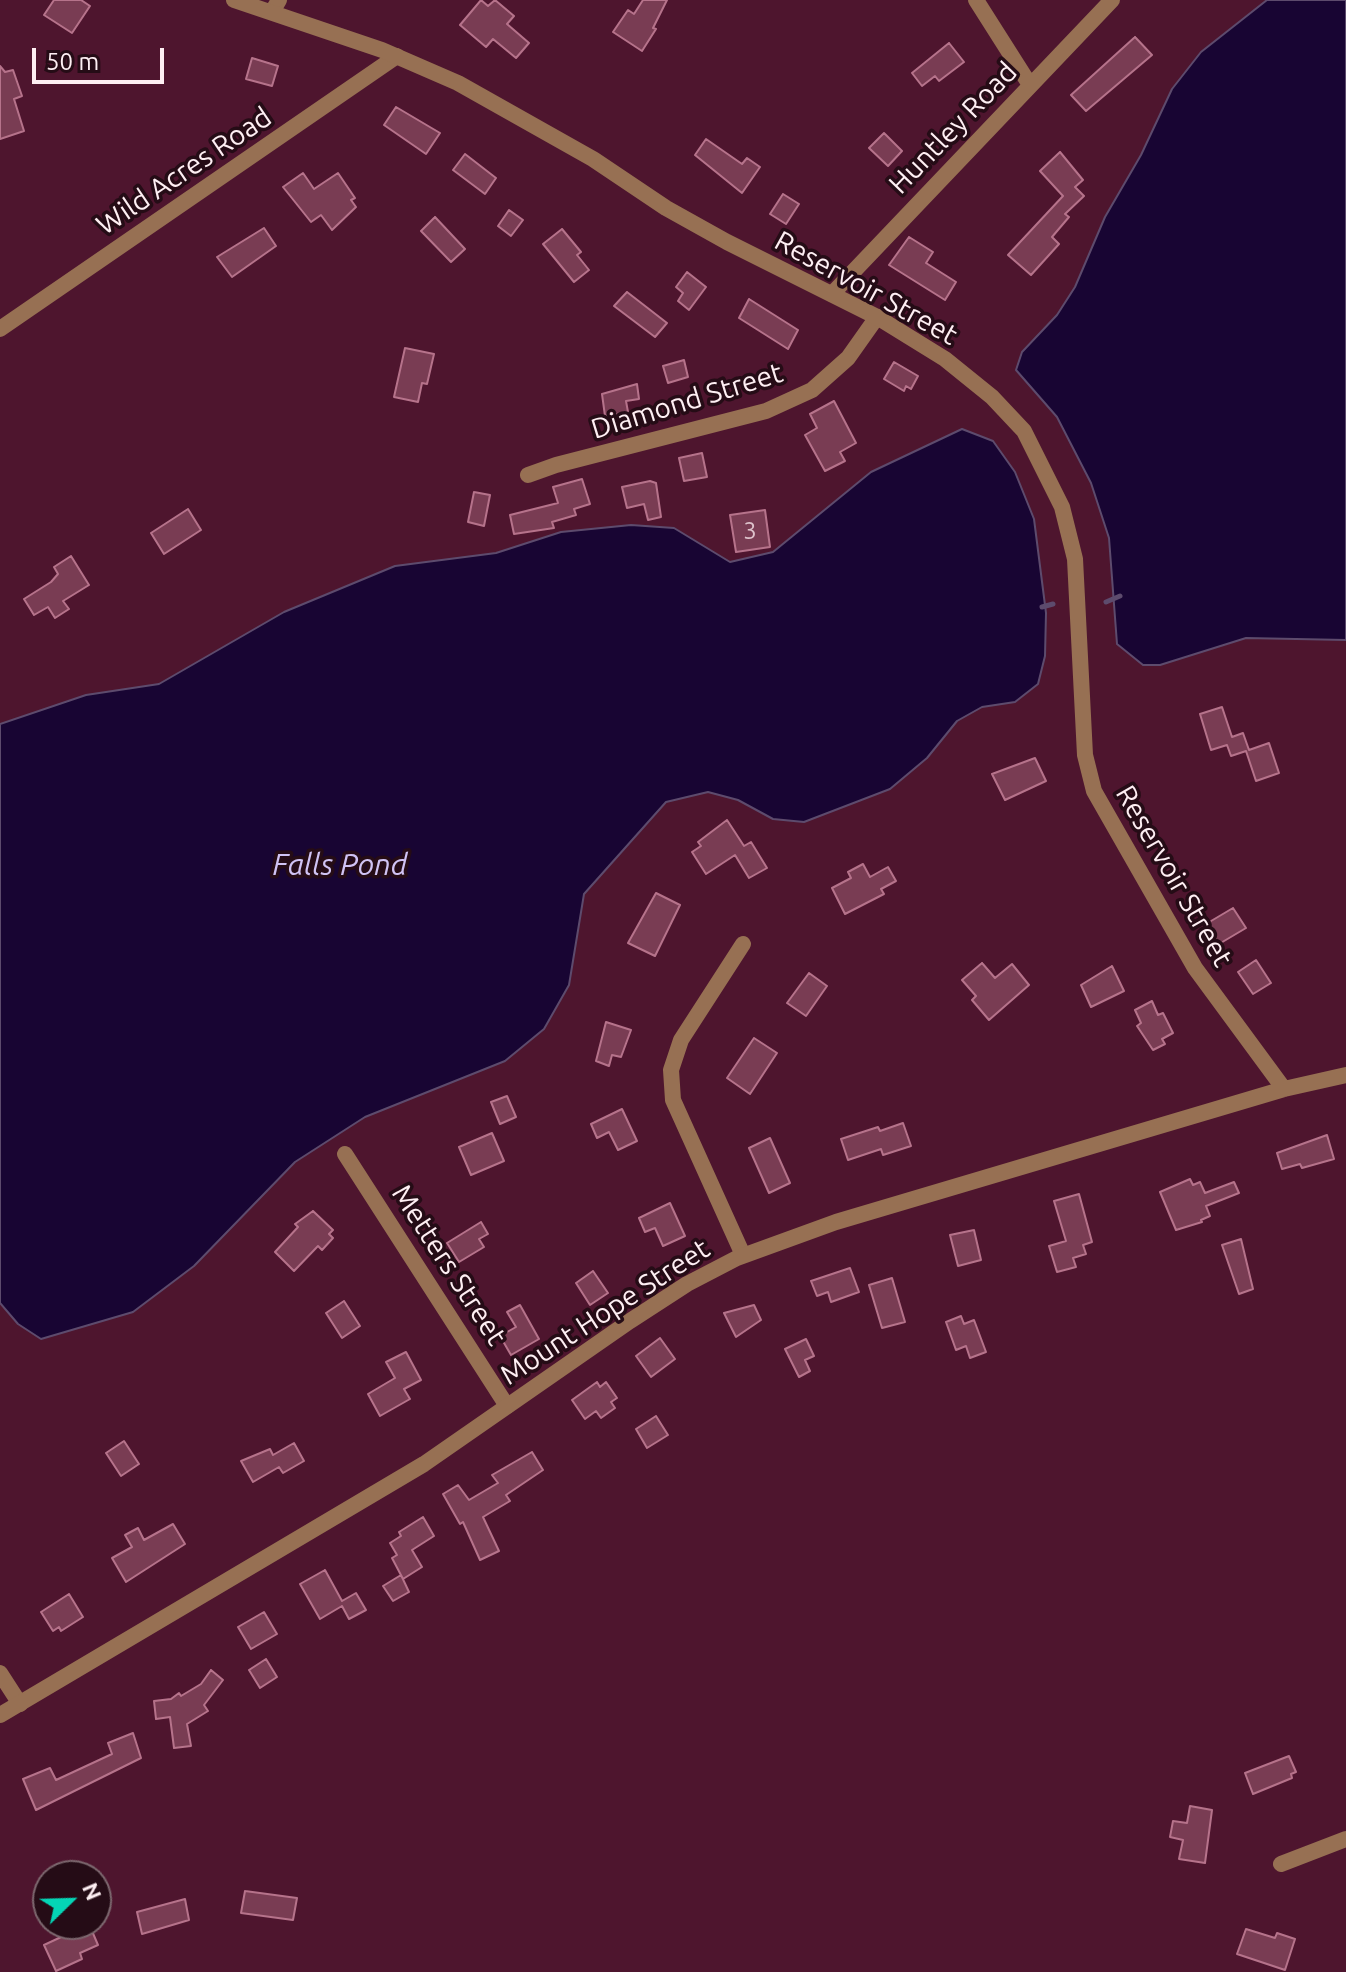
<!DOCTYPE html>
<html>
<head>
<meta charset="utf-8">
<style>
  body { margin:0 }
  #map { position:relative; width:1346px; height:1972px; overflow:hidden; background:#4e152e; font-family:Ubuntu,sans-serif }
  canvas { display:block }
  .north { position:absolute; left:32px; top:1860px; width:80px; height:80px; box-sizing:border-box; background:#250c16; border:2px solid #7c676e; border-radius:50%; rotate:67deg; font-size:22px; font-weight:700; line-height:32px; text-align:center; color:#feeff3 }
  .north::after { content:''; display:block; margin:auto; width:28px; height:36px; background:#04d5b6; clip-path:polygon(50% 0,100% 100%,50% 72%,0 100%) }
  .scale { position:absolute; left:32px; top:48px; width:132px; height:36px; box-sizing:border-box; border:4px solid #feeff3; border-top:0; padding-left:10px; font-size:24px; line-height:28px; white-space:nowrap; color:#feeff3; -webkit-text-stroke:6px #250c16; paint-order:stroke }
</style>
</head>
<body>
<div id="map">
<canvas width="1346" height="1972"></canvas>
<div class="north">N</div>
<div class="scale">50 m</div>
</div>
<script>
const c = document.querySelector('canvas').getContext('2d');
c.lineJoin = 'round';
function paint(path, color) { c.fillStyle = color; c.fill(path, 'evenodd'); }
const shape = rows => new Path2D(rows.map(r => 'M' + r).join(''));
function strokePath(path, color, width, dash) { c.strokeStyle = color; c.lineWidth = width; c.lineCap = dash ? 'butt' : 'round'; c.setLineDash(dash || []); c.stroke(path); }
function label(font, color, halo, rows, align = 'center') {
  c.font = font + ' Ubuntu,sans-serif'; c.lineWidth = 7; c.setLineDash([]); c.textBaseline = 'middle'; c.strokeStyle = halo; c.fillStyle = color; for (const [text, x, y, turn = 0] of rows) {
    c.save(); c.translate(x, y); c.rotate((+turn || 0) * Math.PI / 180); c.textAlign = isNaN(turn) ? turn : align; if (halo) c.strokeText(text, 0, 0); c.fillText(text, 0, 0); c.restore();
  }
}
const water = shape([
  [1267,0,1346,0,1346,640,1246,638,1160,665,1143,665,1117,644,1109,538,1091,483,1057,417,1016,370,1022,352,1057,315,1075,287,1105,217,1141,155,1172,89,1201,52,1267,0],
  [962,429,993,441,1015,472,1034,519,1046,613,1045,656,1038,684,1015,702,982,707,957,721,927,758,890,789,804,822,773,819,738,800,708,792,666,802,584,894,569,985,544,1029,505,1061,365,1117,295,1162,194,1266,133,1312,41,1339,18,1324,0,1303,0,724,86,695,159,684,284,612,395,566,496,553,561,532,631,525,674,528,730,562,773,552,871,472,962,429]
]);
const stream = shape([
  [1106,602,1120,596],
  [1042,607,1053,604]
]);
const building = shape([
  [54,0,81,0,90,6,72,33,44,15,54,0],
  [481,0,488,6,495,0,514,16,507,24,529,43,516,58,493,39,486,47,460,25,481,0],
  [643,0,667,0,653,28,656,29,642,51,613,32,628,10,634,14,643,0],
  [1135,37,1152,55,1086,111,1071,95,1135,37],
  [949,43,964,62,939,81,935,76,922,86,912,73,949,43],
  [252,58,278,66,272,86,246,79,252,58],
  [0,66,5,72,13,70,22,96,14,99,24,131,0,139,0,66],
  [396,107,440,133,426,154,384,125,396,107],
  [884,133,902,151,888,166,869,148,884,133],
  [706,139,742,164,747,158,760,167,742,193,695,155,706,139],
  [1060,152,1083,180,1075,187,1084,196,1065,214,1069,217,1052,237,1059,244,1031,275,1008,255,1063,196,1040,171,1060,152],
  [465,154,496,178,485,194,453,170,465,154],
  [303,173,314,189,338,173,355,198,351,200,356,207,332,230,321,215,311,222,283,187,303,173],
  [783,194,799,204,786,224,770,214,783,194],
  [509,210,523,220,511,236,498,226,509,210],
  [435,217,465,249,451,262,421,231,435,217],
  [264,228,276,246,232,277,217,257,264,228],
  [562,229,581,252,577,255,589,270,574,282,543,244,562,229],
  [909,237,933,252,926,263,956,282,945,300,889,265,909,237],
  [687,272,706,287,689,310,678,301,683,293,676,287,687,272],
  [627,292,667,323,655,337,614,306,627,292],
  [749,299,798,330,788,349,739,318,749,299],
  [405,348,434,354,427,384,422,383,418,402,394,397,405,348],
  [684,360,688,377,668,383,663,366,684,360],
  [894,362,918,376,911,389,906,386,904,391,884,379,894,362],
  [637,384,639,399,626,401,628,412,605,416,602,394,637,384],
  [834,401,856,443,840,452,845,461,825,471,805,435,817,428,810,414,834,401],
  [702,453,707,477,684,481,679,458,702,453],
  [582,479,590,504,574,509,576,515,552,522,554,528,514,534,510,515,558,503,553,487,582,479],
  [650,481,656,483,661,517,648,520,644,504,627,508,622,487,650,481],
  [474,492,490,495,484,526,468,522,474,492],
  [188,509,201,530,164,554,151,533,188,509],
  [765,510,770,547,736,552,730,515,765,510],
  [71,556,89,585,63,601,69,609,55,618,48,607,34,615,24,599,51,582,58,574,54,567,71,556],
  [1222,707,1232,737,1243,733,1249,750,1269,743,1279,773,1256,781,1246,751,1231,756,1227,745,1211,750,1200,714,1222,707],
  [1035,758,1046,781,1005,800,992,774,1035,758],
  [727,820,744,846,751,842,767,868,749,878,735,855,706,874,692,852,701,846,698,842,727,820],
  [863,864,870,877,888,867,896,881,881,889,884,894,845,914,832,888,851,878,848,872,863,864],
  [656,893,680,905,655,956,628,943,656,893],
  [1233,908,1246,928,1219,944,1206,924,1233,908],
  [1256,960,1271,983,1253,994,1238,972,1256,960],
  [982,963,995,978,1012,964,1029,985,989,1020,972,1000,976,996,962,980,982,963],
  [1112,966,1124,991,1091,1007,1081,985,1112,966],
  [809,973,827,986,806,1016,787,1003,809,973],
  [1152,1001,1158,1015,1163,1013,1173,1033,1162,1039,1165,1044,1153,1050,1137,1026,1141,1023,1135,1010,1152,1001],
  [606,1022,631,1030,621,1057,612,1055,609,1066,596,1061,606,1022],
  [754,1038,777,1053,750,1094,727,1078,754,1038],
  [507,1096,516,1117,500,1124,491,1102,507,1096],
  [622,1109,637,1141,618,1150,609,1132,597,1138,591,1124,622,1109],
  [903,1123,911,1146,883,1155,881,1149,848,1160,841,1139,878,1127,880,1131,903,1123],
  [492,1133,504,1161,471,1175,459,1147,492,1133],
  [1327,1135,1334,1159,1302,1168,1300,1164,1282,1169,1277,1153,1327,1135],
  [770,1138,790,1183,769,1193,749,1148,770,1138],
  [1190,1179,1193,1185,1200,1182,1205,1193,1234,1182,1239,1193,1206,1206,1210,1216,1201,1220,1202,1222,1176,1230,1160,1192,1190,1179],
  [1079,1194,1092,1242,1083,1245,1086,1254,1073,1258,1076,1267,1057,1272,1049,1246,1066,1241,1054,1201,1079,1194],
  [670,1203,685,1236,663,1246,655,1228,645,1232,639,1218,670,1203],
  [313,1211,333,1230,329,1234,333,1238,322,1250,318,1246,294,1271,275,1252,298,1227,295,1224,313,1211],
  [481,1222,488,1234,479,1239,484,1247,459,1262,447,1243,481,1222],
  [974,1230,981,1260,958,1266,950,1235,974,1230],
  [1241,1239,1253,1289,1239,1294,1222,1245,1241,1239],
  [850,1268,859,1292,831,1302,828,1292,817,1296,811,1281,850,1268],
  [593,1271,608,1293,590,1305,576,1283,593,1271],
  [892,1278,905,1322,882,1328,869,1285,892,1278],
  [344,1301,360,1326,342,1338,326,1313,344,1301],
  [520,1305,539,1339,511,1355,500,1336,516,1327,507,1312,520,1305],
  [754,1305,761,1320,736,1337,724,1313,754,1305],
  [961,1316,964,1324,974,1320,986,1352,970,1358,966,1346,956,1350,946,1322,961,1316],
  [660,1338,675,1359,651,1377,636,1356,660,1338],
  [806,1339,814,1356,805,1360,810,1371,799,1377,785,1349,806,1339],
  [406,1352,421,1380,404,1389,410,1399,380,1416,368,1394,395,1378,386,1362,406,1352],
  [597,1382,600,1387,606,1382,617,1398,611,1402,615,1408,601,1418,596,1411,585,1419,572,1400,597,1382],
  [656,1416,668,1435,647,1448,636,1429,656,1416],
  [124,1441,139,1464,121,1476,106,1453,124,1441],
  [294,1443,304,1461,283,1473,279,1467,253,1482,241,1461,270,1449,273,1455,294,1443],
  [532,1452,543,1470,506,1495,510,1501,483,1517,499,1551,480,1560,463,1522,460,1524,443,1494,458,1485,469,1500,498,1483,492,1475,532,1452],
  [423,1517,434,1536,412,1550,422,1567,403,1579,392,1558,397,1555,390,1543,401,1536,399,1532,423,1517],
  [173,1524,185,1544,126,1582,112,1558,132,1547,125,1535,138,1528,144,1540,173,1524],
  [325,1570,342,1601,356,1593,366,1610,349,1619,342,1606,320,1619,300,1584,325,1570],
  [401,1575,409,1592,393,1601,383,1586,401,1575],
  [69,1594,83,1617,61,1631,59,1627,53,1631,41,1612,69,1594],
  [264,1612,277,1634,251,1649,238,1627,264,1612],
  [266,1659,277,1677,260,1688,249,1670,266,1659],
  [211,1670,223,1680,204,1705,208,1711,187,1724,191,1746,174,1748,170,1717,156,1719,154,1701,171,1699,179,1693,181,1696,201,1684,211,1670],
  [133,1733,141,1758,36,1810,23,1779,50,1768,56,1780,112,1754,108,1743,133,1733],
  [1289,1756,1296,1772,1291,1774,1292,1778,1253,1794,1245,1773,1289,1756],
  [1190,1806,1212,1810,1205,1863,1179,1859,1183,1840,1170,1837,1173,1821,1187,1823,1190,1806],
  [245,1891,297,1898,293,1920,241,1913,245,1891],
  [185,1899,189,1920,142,1934,137,1912,185,1899],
  [89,1924,98,1945,80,1953,82,1959,56,1971,44,1945,89,1924],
  [1246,1929,1275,1938,1277,1933,1295,1939,1285,1970,1237,1954,1246,1929]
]);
const minor = shape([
  [976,0,1030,85],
  [272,12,279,0],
  [832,294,1112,0],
  [0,329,397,56],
  [528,475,556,465,766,411,812,390,848,358,877,317],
  [345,1154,507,1406],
  [743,1255,673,1100,671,1070,681,1040,743,944],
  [0,1673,20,1704],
  [1281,1864,1346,1839]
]);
const tertiary = shape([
  [234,0,382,50,458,83,593,159,666,208,727,242,877,317,945,359,992,397,1024,431,1062,507,1075,559,1085,755,1094,791,1195,968,1284,1089],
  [0,1715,424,1464,630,1321,687,1284,737,1258,836,1222,1284,1089,1346,1075]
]);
const numberNames = [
  ["3",750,531]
];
const streetNames = [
  ["Huntley Road",953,128,-46],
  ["Wild Acres Road",184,171,-34],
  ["Reservoir Street",866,288,29],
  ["Diamond Street",687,401,-17],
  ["Reservoir Street",1174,876,60],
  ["Metters Street",449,1265,57],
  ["Mount Hope Street",605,1312,-33]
];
const waterNames = [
  ["Falls Pond",340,865]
];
paint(water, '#180533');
strokePath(water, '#5d4b6d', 2);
strokePath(stream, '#5d4b6d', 5);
paint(building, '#793c53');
strokePath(building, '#b6738b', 2);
strokePath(minor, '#977053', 16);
strokePath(tertiary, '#977053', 16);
label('24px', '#ddc2cb', null, numberNames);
label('28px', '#feeff3', '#250c16', streetNames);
label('italic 30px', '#d0c3f4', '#250c16', waterNames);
</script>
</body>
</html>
